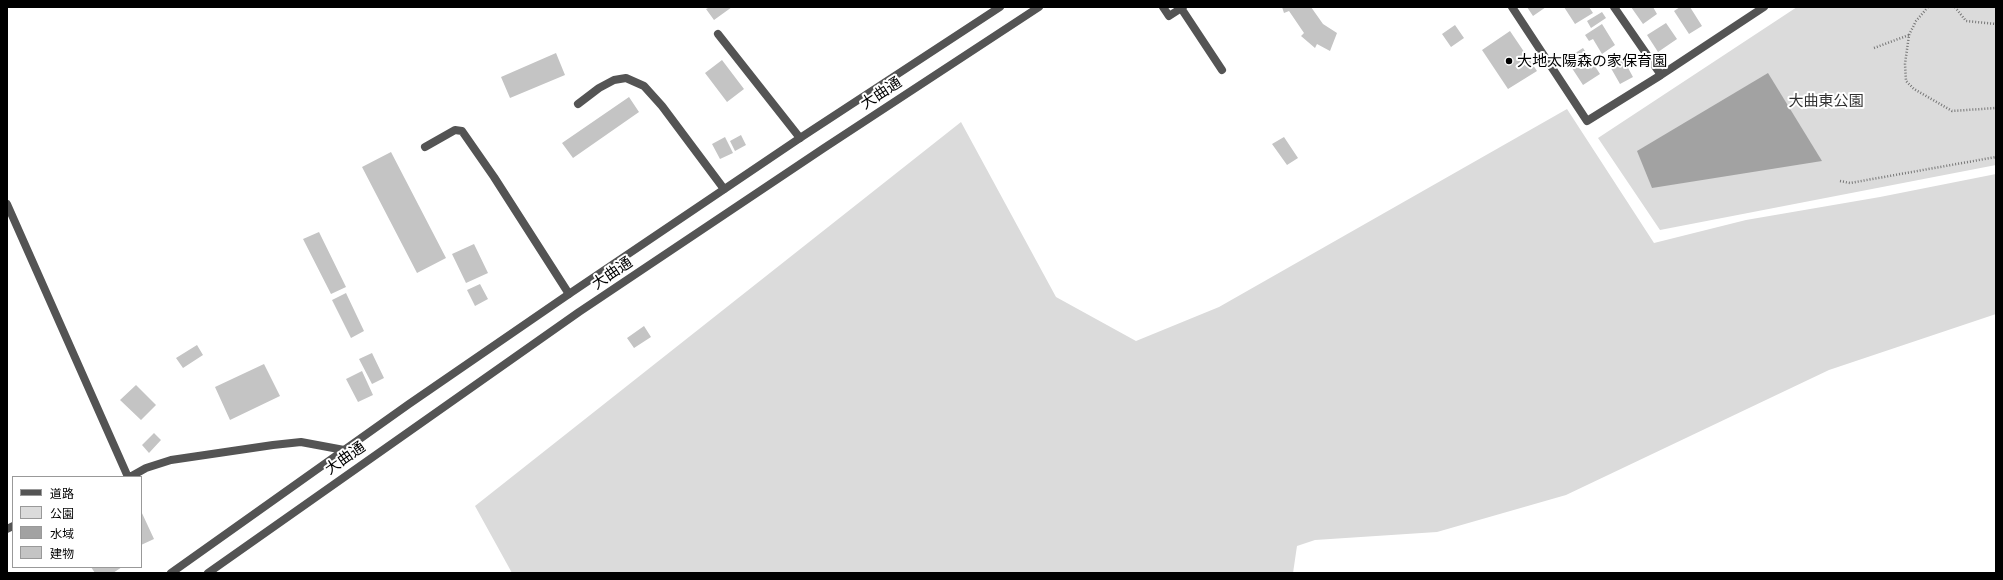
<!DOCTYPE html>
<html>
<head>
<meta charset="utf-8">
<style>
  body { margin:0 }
  #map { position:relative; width:2003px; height:580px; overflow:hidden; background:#fff; font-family:Commissioner,"Noto Sans JP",sans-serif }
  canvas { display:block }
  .frame { position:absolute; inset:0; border:8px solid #000; pointer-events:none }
  .legend { position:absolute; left:12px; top:476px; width:130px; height:92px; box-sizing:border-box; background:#fff; border:1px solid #999; margin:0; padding:5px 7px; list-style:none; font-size:12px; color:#000 }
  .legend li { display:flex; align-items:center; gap:8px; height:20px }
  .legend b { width:20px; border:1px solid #999 }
</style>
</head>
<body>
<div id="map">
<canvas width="2003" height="580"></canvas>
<div class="frame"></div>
<ul class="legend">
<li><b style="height:5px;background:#545454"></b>道路</li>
<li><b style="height:11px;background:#dbdbdb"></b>公園</li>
<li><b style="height:11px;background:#a2a2a2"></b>水域</li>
<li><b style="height:11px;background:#c4c4c4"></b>建物</li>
</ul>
</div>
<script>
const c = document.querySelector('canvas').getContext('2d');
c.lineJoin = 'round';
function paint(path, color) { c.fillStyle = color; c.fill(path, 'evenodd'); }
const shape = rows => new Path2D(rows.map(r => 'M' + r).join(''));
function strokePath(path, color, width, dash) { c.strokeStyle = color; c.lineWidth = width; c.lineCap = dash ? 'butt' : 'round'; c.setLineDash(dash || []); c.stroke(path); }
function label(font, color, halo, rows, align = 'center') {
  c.font = font + ' Commissioner,"Noto Sans JP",sans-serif'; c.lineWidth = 4; c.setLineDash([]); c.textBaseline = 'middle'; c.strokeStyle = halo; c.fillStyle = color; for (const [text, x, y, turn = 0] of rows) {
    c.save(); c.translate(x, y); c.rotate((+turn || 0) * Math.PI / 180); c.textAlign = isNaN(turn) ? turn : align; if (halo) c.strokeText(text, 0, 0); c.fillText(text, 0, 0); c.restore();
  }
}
const green = shape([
  [1797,7,1996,7,1996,165,1660,230,1598,138],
  [1567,109,1654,243,1746,220,1880,197,1996,174,1996,314,1829,370,1566,495,1437,532,1315,540,1297,546,1293,573,512,573,475,506,961,122,1056,297,1136,341,1219,307]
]);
const water = shape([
  [1768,73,1822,161,1652,188,1637,151]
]);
const building = shape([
  [710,7,732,7,714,20,706,9],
  [1282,7,1311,7,1323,24,1337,33,1330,51,1317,44,1315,48,1301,36,1304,33,1289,11,1284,13],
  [1527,7,1546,7,1533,16],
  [1564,7,1589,7,1593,13,1575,24],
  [1631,7,1653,7,1657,14,1643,24],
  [1680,7,1690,7,1702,26,1689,34,1674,11],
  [1602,12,1606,18,1591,28,1587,21],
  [1666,23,1677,39,1658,52,1647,35],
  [1602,24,1615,45,1602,54,1593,39,1589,41,1585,35],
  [1455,25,1464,38,1451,47,1442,34],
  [1510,31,1537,71,1508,89,1482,50],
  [1583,48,1600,74,1583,85,1566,59],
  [556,53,565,75,510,98,501,77],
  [1621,55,1633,77,1620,84,1608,63],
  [722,60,744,89,727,102,705,73],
  [629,97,639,112,573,158,562,143],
  [741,135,746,145,735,151,730,141],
  [725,137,733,153,720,159,712,144],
  [1284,137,1298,158,1287,165,1272,144],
  [391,152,446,258,417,273,362,167],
  [319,232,346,287,331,294,303,239],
  [474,244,488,273,466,283,452,254],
  [480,284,488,299,475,306,467,290],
  [346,293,364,331,351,338,332,300],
  [644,326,651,337,634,348,627,338],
  [197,345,203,355,183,368,176,358],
  [372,353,384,378,372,384,359,359],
  [264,364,280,396,230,420,215,387],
  [362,371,373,395,358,402,346,379],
  [136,385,156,405,141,420,120,400],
  [154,433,161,440,149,453,142,445],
  [141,511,154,539,141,545],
  [91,567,122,567,113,573,95,573]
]);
const path = shape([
  [1928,7,1916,21,1909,35,1905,64,1906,81,1914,89,1952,111,1996,108],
  [1955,7,1966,21,1996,24],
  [1874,48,1909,35],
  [1840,181,1850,183,1996,157]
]);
const service = shape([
  [1163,7,1169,16,1183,7],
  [1181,8,1222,70],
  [718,34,800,138],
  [578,104,599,88,614,80,626,78,644,86,662,106,724,189],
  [425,147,455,130,462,131,494,177,569,294]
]);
const minor = shape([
  [1512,7,1587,121,1661,75,1764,7],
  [1614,7,1661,75],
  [7,204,128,477],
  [130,477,146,468,171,460,273,445,301,442,344,450],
  [7,529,13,526]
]);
const tertiary = shape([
  [171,573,409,404,569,294,800,138,1000,7],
  [208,573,579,312,824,148,1039,7]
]);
const markers = [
  [1509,61,4,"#000"]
];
const poiNames = [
  ["大地太陽森の家保育園",1517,61]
];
const streetNames = [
  ["大曲通",881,93,-33],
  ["大曲通",612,273,-34],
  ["大曲通",345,458,-35]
];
const parkNames = [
  ["大曲東公園",1826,101]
];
paint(green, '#dbdbdb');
paint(water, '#a2a2a2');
paint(building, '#c4c4c4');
strokePath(path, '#767676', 2.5, [1, 2]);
strokePath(service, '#545454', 8);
strokePath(minor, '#545454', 8);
strokePath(tertiary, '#545454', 8);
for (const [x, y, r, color] of markers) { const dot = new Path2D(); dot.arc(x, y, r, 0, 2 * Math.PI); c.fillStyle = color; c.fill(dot); strokePath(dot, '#fff', 1.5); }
label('15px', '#000', '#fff', poiNames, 'left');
label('15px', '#000', '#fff', streetNames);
label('15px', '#323232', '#fff', parkNames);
</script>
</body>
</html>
